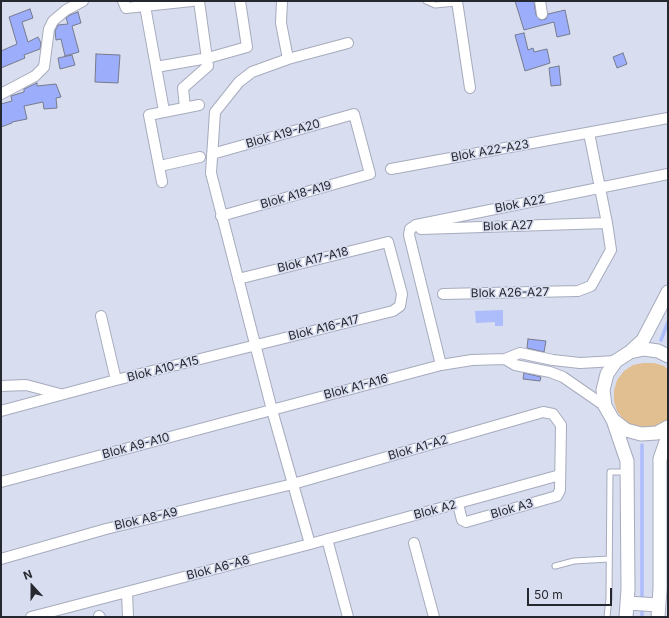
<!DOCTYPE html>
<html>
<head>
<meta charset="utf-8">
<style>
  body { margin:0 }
  #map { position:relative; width:669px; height:618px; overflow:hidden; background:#d8ddf0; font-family:Inter,sans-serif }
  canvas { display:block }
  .frame { position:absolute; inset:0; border:2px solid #26282f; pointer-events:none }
  .north { position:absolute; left:12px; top:566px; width:40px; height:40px; -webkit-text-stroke:3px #d8ddf0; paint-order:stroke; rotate:339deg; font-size:11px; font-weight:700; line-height:16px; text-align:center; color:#26282f }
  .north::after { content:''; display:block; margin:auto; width:14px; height:18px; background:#26282f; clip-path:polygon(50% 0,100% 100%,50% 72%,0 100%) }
  .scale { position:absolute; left:527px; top:588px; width:85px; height:18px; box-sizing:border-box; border:2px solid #26282f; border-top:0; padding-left:5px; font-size:12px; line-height:14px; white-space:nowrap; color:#26282f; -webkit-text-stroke:3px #d8ddf0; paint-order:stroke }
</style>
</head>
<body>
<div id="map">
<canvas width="669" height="618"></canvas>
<div class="frame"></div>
<div class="north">N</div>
<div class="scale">50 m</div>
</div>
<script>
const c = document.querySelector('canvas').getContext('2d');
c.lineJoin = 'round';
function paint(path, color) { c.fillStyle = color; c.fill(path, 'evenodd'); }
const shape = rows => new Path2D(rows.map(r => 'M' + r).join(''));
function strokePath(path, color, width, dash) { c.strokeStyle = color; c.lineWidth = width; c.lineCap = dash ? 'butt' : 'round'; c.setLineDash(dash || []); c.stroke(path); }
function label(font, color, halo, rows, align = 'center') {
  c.font = font + ' Inter,sans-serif'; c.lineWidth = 3.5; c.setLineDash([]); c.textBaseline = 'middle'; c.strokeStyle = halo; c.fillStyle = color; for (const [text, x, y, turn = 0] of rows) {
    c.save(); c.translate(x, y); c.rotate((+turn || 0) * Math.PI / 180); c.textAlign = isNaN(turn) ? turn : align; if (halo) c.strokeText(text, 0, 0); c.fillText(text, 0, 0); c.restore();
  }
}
const green = shape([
  [643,363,654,363,664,366,668,370,668,422,656,428,645,429,633,427,624,420,617,411,614,401,614,390,617,380,624,371,633,365]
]);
const water = shape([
  [503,310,503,326,495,326,495,322,476,323,475,311]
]);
const stream = shape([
  [661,340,668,322],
  [642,445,642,617]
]);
const building = shape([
  [515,1,534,1,536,15,540,20,546,19,548,14,565,10,570,34,557,37,554,22,524,30,515,1],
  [30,9,33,18,22,22,28,42,38,37,41,43,40,49,24,55,25,58,1,68,1,51,17,44,9,17,30,9],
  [78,12,81,23,72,26,79,52,65,56,61,39,56,40,55,31,58,25,68,24,66,18,70,15,78,12],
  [524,33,528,50,533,48,534,52,547,49,550,63,525,71,515,35,524,33],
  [623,53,627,64,617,68,613,57,623,53],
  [96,54,120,55,118,83,95,82,96,54],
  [72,55,75,65,60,69,58,58,72,55],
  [559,66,561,85,551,86,549,68,559,66],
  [37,83,37,86,56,84,61,97,56,98,57,108,44,109,43,102,24,106,27,119,12,122,12,123,1,127,1,104,12,101,11,96,24,92,24,89,37,83],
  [528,339,546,341,544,352,527,348,528,339],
  [524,373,541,377,540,381,523,379,524,373]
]);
const service = shape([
  [426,1,435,5,457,3],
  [555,566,574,561,609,559],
  [607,617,609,598,610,472,626,472]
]);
const minor = shape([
  [123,1,126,8,192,1],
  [282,1,281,23,288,59],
  [457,1,470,88],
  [540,1,542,14],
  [145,6,164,111],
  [156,67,208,58,247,47,240,1],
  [1,94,35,76,44,67,49,29,53,21,66,10,83,1],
  [185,108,183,88,208,66,199,1],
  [212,154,354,114,370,174,221,216],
  [160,166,200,157],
  [391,169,668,118],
  [162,182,149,115,199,105],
  [421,229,607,223],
  [443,294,578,291,591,286,611,250,607,223,589,133],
  [101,316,116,380],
  [441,365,409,235,410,229,416,225,668,174],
  [1,386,26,385,60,394],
  [605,406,563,377,550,372,515,365,505,359,520,353,553,360,580,363,616,361],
  [1,411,116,380,393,311,400,306,402,294,388,242,238,279],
  [1,482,441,365,472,360,505,359],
  [327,539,348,617],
  [414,543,434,617],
  [310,544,272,410,211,173,215,112,239,82,252,72,288,59,348,43],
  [1,559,106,529,293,484,543,412,553,414,561,425,560,490,557,496,466,522,462,520,458,504],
  [127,592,128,617],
  [99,616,100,617],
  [31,617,310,544,560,475]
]);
const tertiary = shape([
  [630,352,643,340,668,292],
  [668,356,658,351,644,349,630,352,616,361,607,374,603,390,605,406,613,420,626,430,641,434,657,433,668,427],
  [613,420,627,461,628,589,626,617],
  [627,603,659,605],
  [658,617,660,589,660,459,668,436]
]);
const streetNames = [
  ["Blok A19-A20",283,134,-16],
  ["Blok A22-A23",490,151,-10],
  ["Blok A18-A19",296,195,-16],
  ["Blok A22",520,204,-11],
  ["Blok A27",508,226,-2],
  ["Blok A17-A18",313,260,-14],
  ["Blok A26-A27",510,293,-1],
  ["Blok A16-A17",324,328,-14],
  ["Blok A10-A15",163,369,-14],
  ["Blok A1-A16",356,387,-15],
  ["Blok A9-A10",136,446,-15],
  ["Blok A1-A2",418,448,-16],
  ["Blok A3",512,509,-16],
  ["Blok A2",435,510,-15],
  ["Blok A8-A9",146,519,-13],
  ["Blok A6-A8",218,568,-15]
];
paint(green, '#e2bf90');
paint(water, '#adbcfb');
strokePath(stream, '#adbcfb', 3.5);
paint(building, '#9cadfb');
strokePath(building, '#767b8c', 1);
strokePath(service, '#a6abbd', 7);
strokePath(minor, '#a6abbd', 12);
strokePath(tertiary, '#a6abbd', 15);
strokePath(service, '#fff', 5);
strokePath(minor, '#fff', 10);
strokePath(tertiary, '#fff', 13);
label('12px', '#26282f', '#d8ddf0', streetNames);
</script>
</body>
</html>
